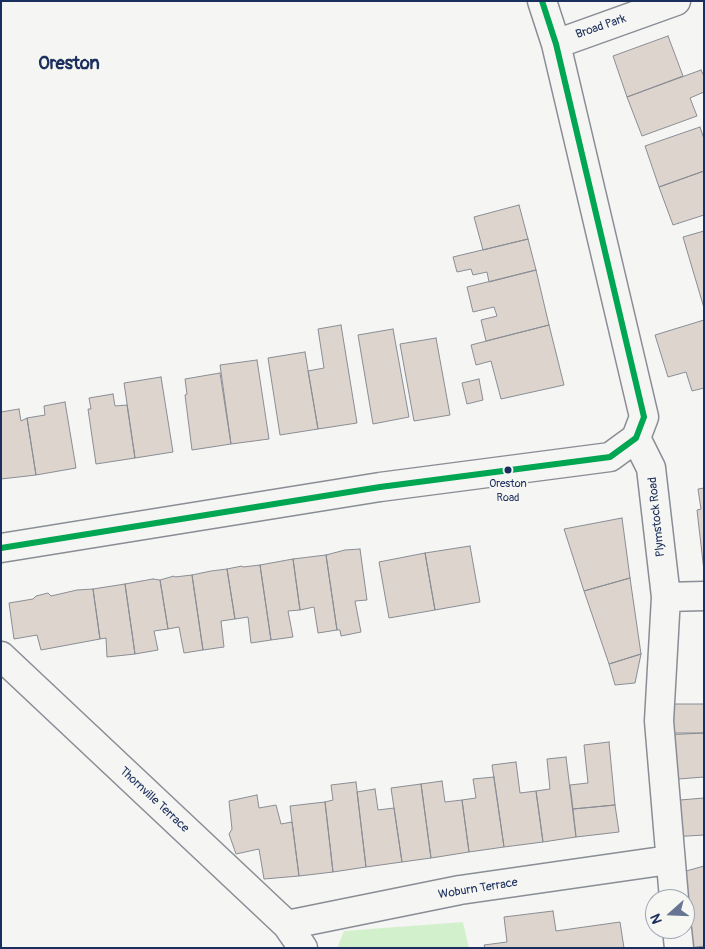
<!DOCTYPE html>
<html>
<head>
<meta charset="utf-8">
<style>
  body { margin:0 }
  #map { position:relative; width:705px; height:949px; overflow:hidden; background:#f5f5f3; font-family:Pangolin,sans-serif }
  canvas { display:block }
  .frame { position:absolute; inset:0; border:2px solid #1b2f5e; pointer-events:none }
  .north { position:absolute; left:645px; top:889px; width:50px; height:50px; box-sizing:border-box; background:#f6f6f2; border:1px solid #9ea6b7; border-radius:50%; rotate:250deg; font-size:14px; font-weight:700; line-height:20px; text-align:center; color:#1b2f5e }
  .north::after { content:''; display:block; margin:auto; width:18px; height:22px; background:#677492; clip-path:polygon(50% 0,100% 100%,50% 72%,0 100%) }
</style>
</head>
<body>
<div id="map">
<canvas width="705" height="949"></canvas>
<div class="frame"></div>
<div class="north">N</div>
</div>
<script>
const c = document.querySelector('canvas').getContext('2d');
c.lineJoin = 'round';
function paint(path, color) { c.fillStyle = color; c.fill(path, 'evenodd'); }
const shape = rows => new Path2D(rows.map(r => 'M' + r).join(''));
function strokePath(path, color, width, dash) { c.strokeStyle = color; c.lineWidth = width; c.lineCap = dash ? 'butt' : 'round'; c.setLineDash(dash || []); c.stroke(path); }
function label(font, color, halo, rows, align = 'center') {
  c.font = font + ' Pangolin,sans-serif'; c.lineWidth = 4; c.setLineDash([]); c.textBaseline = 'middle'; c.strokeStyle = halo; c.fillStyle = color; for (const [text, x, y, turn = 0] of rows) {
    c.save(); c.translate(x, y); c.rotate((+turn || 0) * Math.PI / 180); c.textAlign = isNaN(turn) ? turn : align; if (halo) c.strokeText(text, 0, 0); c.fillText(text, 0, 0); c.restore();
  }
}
const green = shape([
  [463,922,469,948,339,948,338,946,344,931]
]);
const building = shape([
  [668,36,683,76,627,97,613,56,668,36],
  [701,70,704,76,704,92,690,98,697,116,642,136,627,97,701,70],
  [700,127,704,139,704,171,659,187,645,146,700,127],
  [704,171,704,215,673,225,659,187,704,171],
  [519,205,528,239,483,250,474,217,519,205],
  [704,231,704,308,683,237,704,231],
  [528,239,536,270,489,282,487,272,473,275,471,269,457,272,453,257,528,239],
  [536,270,549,325,486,341,481,320,497,316,494,307,473,312,467,287,536,270],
  [704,320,704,388,692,391,686,372,668,377,655,335,704,320],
  [341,325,357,423,318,429,308,371,324,368,318,329,341,325],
  [549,325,564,385,501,399,491,361,476,365,471,345,549,325],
  [393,329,409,417,373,424,358,335,393,329],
  [436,338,450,415,414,421,400,344,436,338],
  [305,352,318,429,280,435,268,358,305,352],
  [257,360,269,439,231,444,220,365,257,360],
  [220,373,231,444,192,450,185,395,187,394,185,379,220,373],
  [161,377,173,452,135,458,124,383,161,377],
  [479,379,483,400,467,404,462,383,479,379],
  [113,394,115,406,127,405,135,458,96,464,88,409,91,409,89,398,113,394],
  [65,402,76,468,36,475,27,418,45,415,44,406,65,402],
  [19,409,21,421,27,418,36,475,1,479,1,412,19,409],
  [704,488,704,571,697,510,701,509,698,489,704,488],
  [622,518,630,578,584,591,564,529,622,518],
  [470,546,480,602,435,610,425,553,470,546],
  [360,549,367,600,355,601,361,632,341,636,340,630,337,630,326,555,345,550,360,549],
  [425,553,435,610,389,618,379,562,425,553],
  [326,555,337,630,318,633,314,607,300,610,293,559,326,555],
  [293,559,300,610,288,611,293,637,271,640,260,565,293,559],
  [260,565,271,640,251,643,248,617,235,619,227,569,242,566,243,567,260,565],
  [227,569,235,619,221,621,224,647,203,650,192,575,211,571,227,569],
  [192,575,203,650,184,653,179,627,168,629,160,580,174,576,175,577,192,575],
  [630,578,641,654,609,664,584,591,630,578],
  [153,579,160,580,168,629,154,631,158,650,135,654,125,584,153,579],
  [125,584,135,654,107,657,106,638,100,639,93,589,125,584],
  [93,589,100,639,41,650,37,635,14,639,9,603,33,599,36,596,48,593,51,596,77,590,93,589],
  [641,654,635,683,615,685,609,664,641,654],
  [664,704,704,704,704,733,665,733,664,704],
  [704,733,704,777,666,780,663,735,704,733],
  [609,742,615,805,573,809,570,785,588,783,584,745,609,742],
  [566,757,576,837,543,842,536,791,550,789,547,759,566,757],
  [516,762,520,793,536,791,543,842,504,847,492,765,516,762],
  [494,777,504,847,469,852,462,800,476,798,473,779,494,777],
  [442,781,445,802,462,800,469,852,431,858,421,784,442,781],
  [356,782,366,867,333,872,325,802,333,800,331,785,356,782],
  [421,784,431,858,402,862,391,788,421,784],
  [375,789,378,810,394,808,402,862,366,867,357,792,375,789],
  [257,795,259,808,276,805,281,824,292,822,299,876,264,879,259,849,236,854,229,834,232,829,229,801,257,795],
  [704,798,704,835,671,837,668,801,704,798],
  [325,802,333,872,299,876,290,806,325,802],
  [615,805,619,832,576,837,573,809,615,805],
  [704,866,704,946,690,948,685,929,685,899,672,875,704,866],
  [553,911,556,931,620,922,624,948,485,948,484,945,507,942,504,917,553,911]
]);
const street = shape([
  [542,1,556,44,644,417,636,438,651,468,666,597,659,721,674,899],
  [556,44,676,1],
  [1,548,380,487,610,457,636,438],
  [666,597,704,596],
  [1,656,287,925,303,948],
  [287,925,460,890,669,860],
  [677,929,679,948]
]);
const bus1 = shape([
  [1,548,380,487,610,457,636,438,644,417,556,44,542,1]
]);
const markers = [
  [508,470,4.5,"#1b2f5e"]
];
const busNames = [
  ["Oreston",508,484],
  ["Road",508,498]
];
const streetNames = [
  ["Broad Park",601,27,-19],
  ["Plymstock Road",657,517,-96],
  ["Thornville Terrace",154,800,43],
  ["Woburn Terrace",478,889,-9]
];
const districtNames = [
  ["Oreston",69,64]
];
paint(green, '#d3f0cc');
paint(building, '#ddd4cd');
strokePath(building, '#898d95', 1);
strokePath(street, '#898d95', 31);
strokePath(street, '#f5f5f3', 28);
strokePath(bus1, '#00a651', 6);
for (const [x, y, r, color] of markers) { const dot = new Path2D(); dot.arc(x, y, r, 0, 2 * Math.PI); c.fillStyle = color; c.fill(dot); strokePath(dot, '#f6f6f2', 2); }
label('11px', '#1b2f5e', '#f6f6f2', busNames);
label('12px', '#1b2f5e', '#f6f6f2', streetNames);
label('bold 18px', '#1b2f5e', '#f6f6f2', districtNames);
</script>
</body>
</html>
